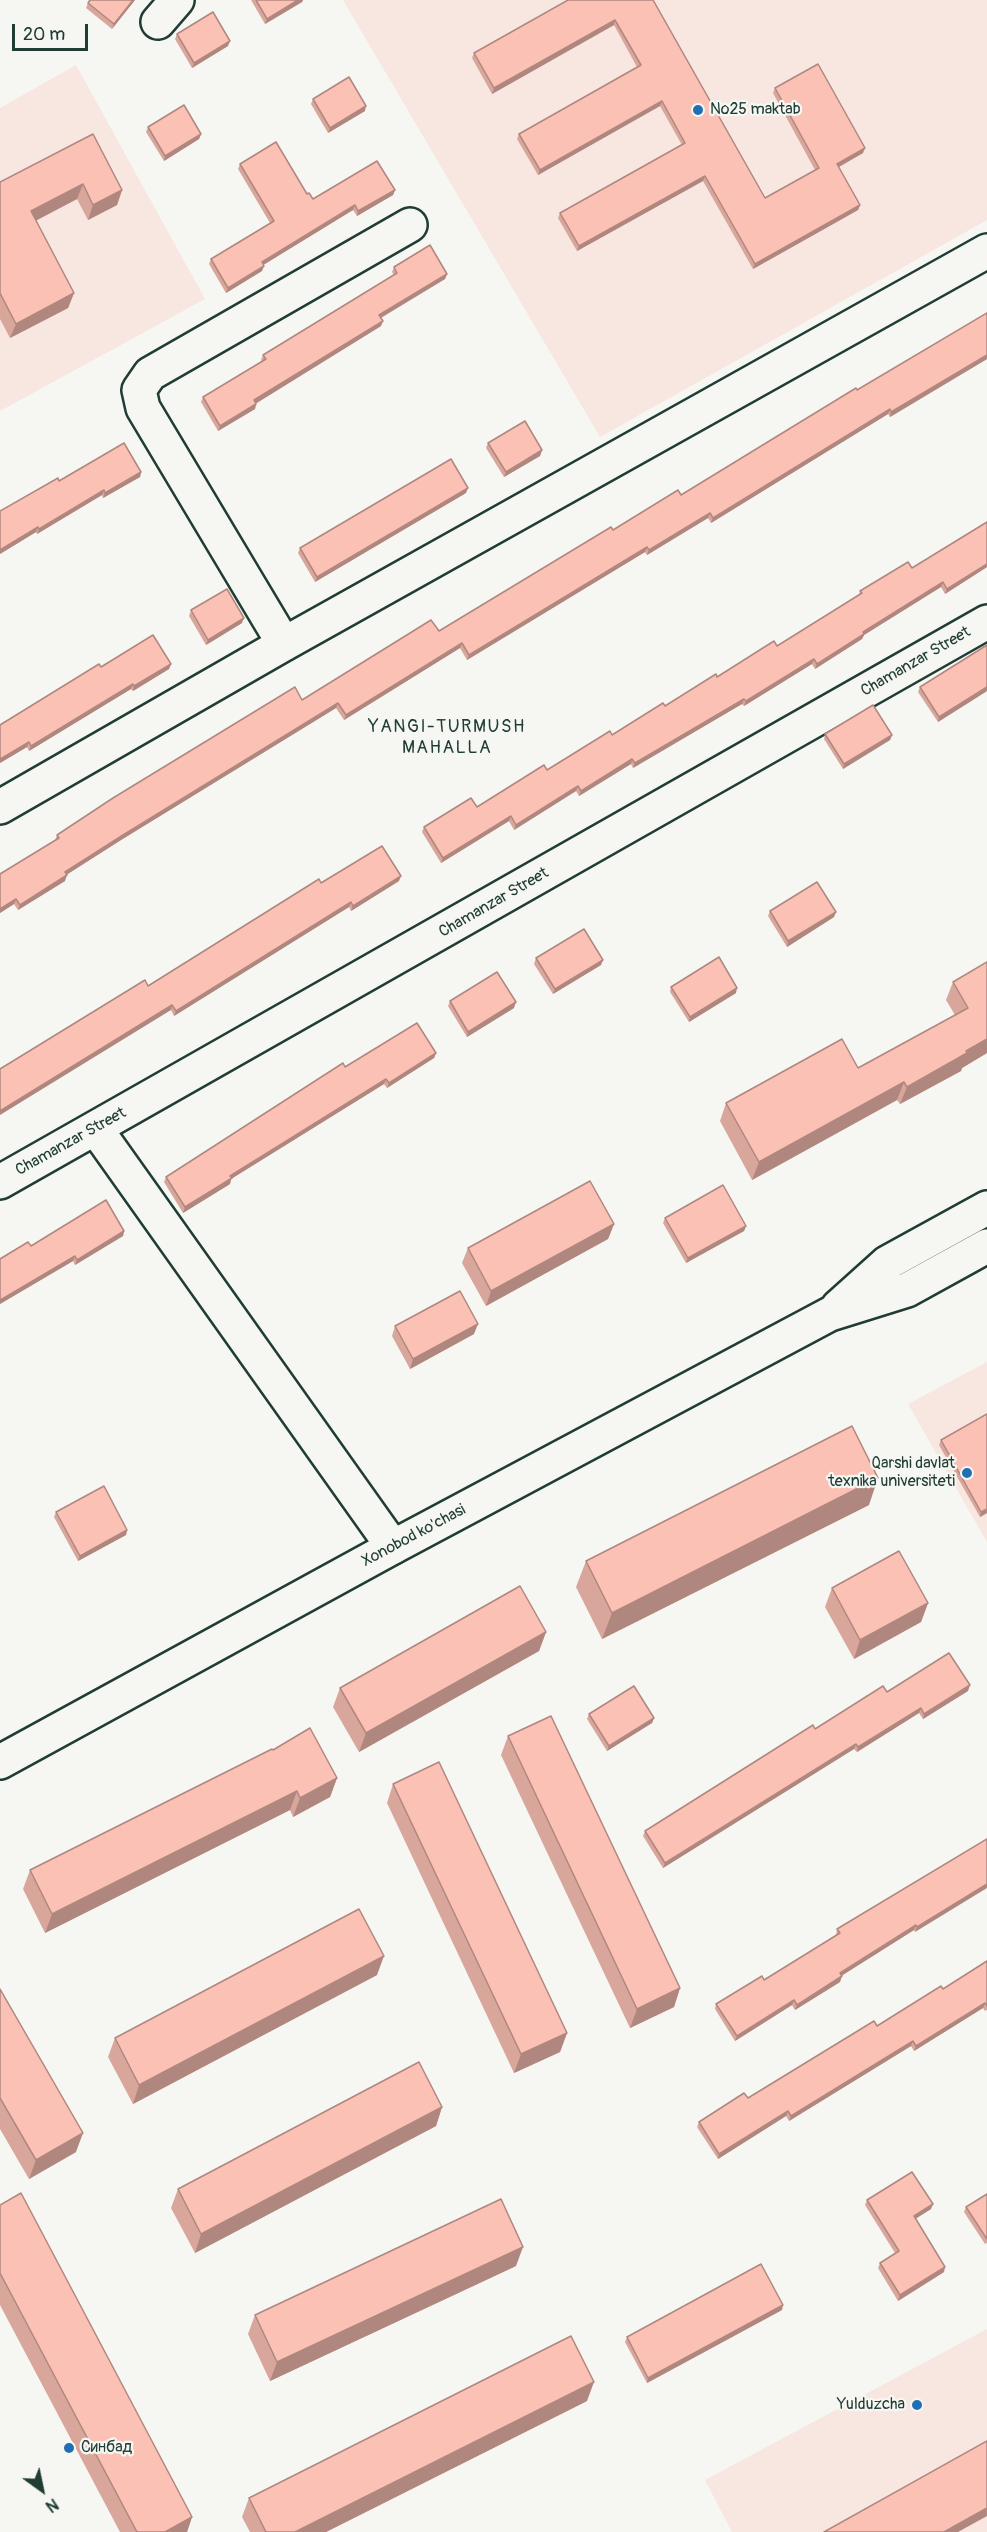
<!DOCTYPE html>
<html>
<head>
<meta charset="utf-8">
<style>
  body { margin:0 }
  #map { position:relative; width:987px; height:2532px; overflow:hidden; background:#f6f6f2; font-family:Pangolin,sans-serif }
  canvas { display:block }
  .north { position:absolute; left:12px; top:2460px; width:60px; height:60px; -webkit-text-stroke:4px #f6f6f2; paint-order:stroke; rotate:147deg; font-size:16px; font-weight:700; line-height:24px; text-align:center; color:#1f3d34 }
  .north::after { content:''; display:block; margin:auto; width:21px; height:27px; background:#1f3d34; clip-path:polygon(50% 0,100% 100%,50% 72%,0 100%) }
  .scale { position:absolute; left:12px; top:24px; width:76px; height:27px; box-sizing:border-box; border:3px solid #1f3d34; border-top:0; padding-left:8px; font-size:18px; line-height:21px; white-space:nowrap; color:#1f3d34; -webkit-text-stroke:4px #f6f6f2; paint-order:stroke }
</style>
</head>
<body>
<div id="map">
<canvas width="987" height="2532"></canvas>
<div class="north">N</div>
<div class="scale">20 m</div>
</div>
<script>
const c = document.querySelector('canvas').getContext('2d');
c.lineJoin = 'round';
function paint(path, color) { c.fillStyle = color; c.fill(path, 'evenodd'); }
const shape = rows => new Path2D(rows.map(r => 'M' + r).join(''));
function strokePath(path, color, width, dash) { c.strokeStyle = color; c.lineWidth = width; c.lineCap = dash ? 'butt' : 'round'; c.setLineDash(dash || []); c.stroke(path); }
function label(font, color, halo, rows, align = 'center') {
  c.font = font + ' Pangolin,sans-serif'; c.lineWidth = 4.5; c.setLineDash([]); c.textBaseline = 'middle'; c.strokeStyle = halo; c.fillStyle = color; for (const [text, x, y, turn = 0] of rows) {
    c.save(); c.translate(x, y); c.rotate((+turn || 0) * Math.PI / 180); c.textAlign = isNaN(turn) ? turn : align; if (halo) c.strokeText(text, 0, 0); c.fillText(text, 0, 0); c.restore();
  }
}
const built = shape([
  [343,0,987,0,987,220,600,437],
  [76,65,205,299,0,411,0,108],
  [987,1362,987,1542,908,1404],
  [987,2329,987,2532,732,2532,705,2480]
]);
const minor = shape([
  [158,22,177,0],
  [284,644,143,408,139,390,150,374,410,225],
  [0,807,284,644,987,251],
  [96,1129,393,1547],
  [0,1182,987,622]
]);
const major = shape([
  [838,1307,887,1263,987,1208],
  [0,1762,393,1547,830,1314,907,1290,987,1246]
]);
const wall = shape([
  [135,0,112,29,86,8,88,3],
  [251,0,303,0,302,2,265,24],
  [653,0,765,198,815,170,773,93,775,88,863,153,839,167,860,205,858,210,753,269,703,181,577,251,558,218,560,213,682,145,660,106,538,175,517,139,519,134,637,67,614,25,492,94,472,58,474,53],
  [177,34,228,46,192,68,175,39],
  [313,99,365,111,328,133,311,104],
  [148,127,201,134,199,139,164,161,146,132],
  [93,134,122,190,117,205,88,220,77,199,36,220,74,293,68,308,10,338,0,319,0,182],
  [240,164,307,194,313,199,395,190,393,195,357,216,353,210,263,265,262,271,226,293,209,264,211,259,270,223,238,169],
  [394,267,447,274,445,279,381,318,381,326,256,403,255,409,218,431,201,402,203,397,262,361,261,360,263,355,394,275,392,272],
  [987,313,987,359,890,417,888,414,711,523,708,518,647,555,645,552,467,660,460,648,344,720,336,708,121,840,66,875,65,881,18,910,14,904,0,913,0,874,55,840,57,835,302,700,439,631,613,530,681,495],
  [488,443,542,450,540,456,504,477,486,448],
  [141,472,140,477,103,498,102,495,37,534,36,532,0,554,59,481],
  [466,493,315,582,298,553,300,548],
  [987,522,987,567,945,594,941,587,864,635,862,639,815,669,812,664,744,706,742,704,633,768,631,764,579,796,576,791,514,830,509,821,441,863,422,832,424,827,477,807,612,735,717,677,777,646,859,595,860,591,912,568],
  [191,610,242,623,206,645,189,616],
  [987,645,987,691,938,722,918,692,920,687],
  [171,664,169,669,133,691,131,689,29,751,27,747,0,763,0,725,101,667],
  [825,734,892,735,890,740,843,769,824,739],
  [399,881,351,911,349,907,174,1016,171,1010,148,986,321,883],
  [770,911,834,917,787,947,768,916],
  [536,958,601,965,553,994,534,964],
  [987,962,987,1053,962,1068,961,1071,900,1104,897,1100,752,1180,720,1121,726,1103,858,1068,955,1015,946,1000,953,982],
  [671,987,736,993,689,1022,670,992],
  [450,1001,514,1008,467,1037,448,1006],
  [436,1053,434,1058,387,1088,384,1084,231,1179,230,1184,183,1213,164,1182,166,1177,345,1067],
  [665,1218,746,1226,744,1231,686,1263,663,1223],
  [614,1224,608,1239,486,1306,462,1263,468,1248],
  [124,1231,123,1236,75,1265,73,1261,0,1304,0,1259,31,1246],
  [395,1326,474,1334,410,1369,392,1336],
  [987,1414,987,1513,980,1517,939,1445,941,1440],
  [869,1505,602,1639,576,1587,586,1561],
  [56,1512,127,1530,126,1535,78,1561,54,1517],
  [832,1588,928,1603,921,1622,854,1659,825,1607],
  [546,1632,539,1651,359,1752,333,1707,340,1688],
  [968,1691,923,1719,919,1713,857,1752,854,1749,663,1868,643,1836,645,1831,815,1729],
  [589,1714,654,1718,652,1723,607,1751,587,1719],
  [508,1736,680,1988,674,2007,630,2028,501,1755],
  [273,1750,337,1778,330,1797,293,1817,290,1810,45,1933,23,1889,30,1870],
  [393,1784,567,2033,560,2052,514,2073,387,1803],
  [987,1839,915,1932,914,1930,841,1976,840,1982,795,2010,792,2005,735,2041,715,2009,716,2004,764,1980,836,1935,837,1929],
  [987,1961,987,2010,985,2011,983,2008,914,2051,911,2046,789,2121,786,2116,718,2159,697,2127,699,2122,748,2098,943,1989],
  [377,1975,133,2104,108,2057,115,2038],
  [0,1989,76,2152,29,2179,0,2129],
  [442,2107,436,2126,195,2253,171,2208,178,2189],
  [987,2194,987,2243,985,2244,964,2212,966,2207],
  [867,2200,931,2209,915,2219,944,2272,898,2301,878,2268,880,2263,895,2253,865,2205],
  [0,2205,192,2517,187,2532,120,2532,0,2305],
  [516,2266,270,2381,248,2334,255,2315],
  [782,2310,647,2383,625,2342,627,2337],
  [587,2401,326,2532,250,2532,242,2517,249,2498]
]);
const shadedWall = shape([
  [133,0,135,0,112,29,114,24],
  [298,0,303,0,302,2,265,24,267,19],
  [615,20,614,25,492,94,494,88],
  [230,41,228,46,192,68,194,63],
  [662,101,660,106,538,175,540,170],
  [366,106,365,111,328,133,330,128],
  [201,134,199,139,164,161,165,156],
  [865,148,863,153,835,169,837,164],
  [705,176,703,181,577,251,579,246],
  [83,184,77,199,26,226,31,211],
  [122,190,117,205,88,220,93,205],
  [395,190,393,195,357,216,358,211],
  [355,205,353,210,260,267,262,262],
  [860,205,858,210,753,269,755,264],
  [264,266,262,271,226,293,228,288],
  [447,274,445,279,377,320,379,315],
  [74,293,68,308,10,338,16,324],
  [383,321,381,326,252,406,254,400],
  [987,355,987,359,890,417,891,412],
  [256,404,255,409,218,431,220,426],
  [890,409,888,414,711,523,713,518],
  [542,450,540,456,504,477,506,472],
  [141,472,140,477,103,498,105,493],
  [468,488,466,493,315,582,317,577],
  [104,490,102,495,37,534,39,529],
  [710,513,708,518,647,555,649,550],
  [38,527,36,532,0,554,0,550],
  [647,547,645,552,467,660,469,655],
  [987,564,987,567,945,594,947,589],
  [943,582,941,587,864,635,862,639,815,669,817,664,863,632],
  [244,618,242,623,206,645,208,640],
  [462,643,460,648,344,720,346,715],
  [814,659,812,664,744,706,746,701],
  [171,664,169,669,133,691,134,686],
  [133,684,131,689,29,751,31,746],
  [987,687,987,691,938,722,939,717],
  [744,699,742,704,633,768,635,763],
  [338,703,336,708,121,840,63,877,65,872,123,835],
  [892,735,890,740,843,769,844,764],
  [29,742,27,747,0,763,0,759],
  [632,759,631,764,579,796,581,791],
  [578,786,576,791,514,830,516,825],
  [511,816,509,821,441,863,443,858],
  [67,875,65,881,18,910,20,905],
  [401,876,399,881,351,911,353,906],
  [16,899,14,904,0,913,0,909],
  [351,902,349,907,174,1016,176,1011],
  [836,912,834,917,787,947,788,941],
  [603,960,601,965,553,994,555,989],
  [737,988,736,993,689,1022,690,1017],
  [516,1002,514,1008,467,1037,468,1032],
  [172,1005,171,1010,0,1115,0,1111],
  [987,1039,987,1053,962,1068,961,1071,900,1104,907,1087],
  [436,1053,434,1058,387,1088,389,1083],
  [386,1079,384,1084,231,1179,230,1184,183,1213,185,1207,230,1176],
  [904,1082,897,1100,752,1180,759,1162],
  [614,1224,608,1239,486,1306,491,1291],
  [746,1226,744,1231,686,1263,688,1258],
  [124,1231,123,1236,75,1265,77,1260],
  [75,1256,73,1261,0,1304,0,1300],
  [478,1324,474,1334,410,1369,413,1359],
  [878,1478,869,1505,602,1639,612,1613],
  [987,1509,987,1513,980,1517,981,1512],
  [127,1530,126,1535,78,1561,80,1556],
  [928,1603,921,1622,854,1659,860,1640],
  [546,1632,539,1651,359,1752,366,1733],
  [970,1685,968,1691,923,1719,924,1714],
  [921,1708,919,1713,857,1752,858,1747],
  [654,1718,652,1723,607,1751,609,1746],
  [856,1744,854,1749,663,1868,665,1863],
  [337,1778,330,1797,293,1817,300,1798],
  [297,1791,290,1810,45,1933,52,1914],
  [987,1884,987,1888,915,1932,917,1927],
  [916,1925,914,1930,838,1978,840,1973],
  [384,1956,377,1975,133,2104,139,2085],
  [842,1976,840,1982,795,2010,797,2005],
  [680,1988,674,2007,630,2028,637,2009],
  [794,2000,792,2005,735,2041,737,2036],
  [985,2003,983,2008,914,2051,916,2046],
  [567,2033,560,2052,514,2073,521,2054],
  [913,2041,911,2046,789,2121,791,2116],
  [442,2107,436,2126,195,2253,201,2234],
  [788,2111,786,2116,718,2159,719,2154],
  [83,2133,76,2152,29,2179,36,2160],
  [933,2204,931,2209,912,2221,914,2216],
  [523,2247,516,2266,270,2381,277,2362],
  [945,2267,944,2272,898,2301,900,2295],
  [783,2305,782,2310,647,2383,648,2378],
  [594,2382,587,2401,326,2532,295,2532],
  [987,2508,987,2516,958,2532,944,2532],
  [192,2517,187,2532,165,2532]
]);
const building = shape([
  [90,0,133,0,114,24,88,3,90,0],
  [256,0,298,0,267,19,256,0],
  [568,0,653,0,765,198,819,168,775,88,818,64,865,148,837,164,860,205,755,264,705,176,579,246,560,213,685,143,662,101,540,170,519,134,641,65,615,20,494,88,474,53,568,0],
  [213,12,230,41,194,63,177,34,213,12],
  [349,77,366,106,330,128,313,99,349,77],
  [184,105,201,134,165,156,148,127,184,105],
  [93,134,122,190,93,205,83,184,31,211,74,293,16,324,0,293,0,182,93,134],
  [276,142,307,194,309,193,313,199,377,161,395,190,358,211,355,205,262,262,264,266,228,288,211,259,274,221,240,164,276,142],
  [430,245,447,274,379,315,383,321,254,400,256,404,220,426,203,397,266,359,263,355,397,273,394,267,430,245],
  [987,313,987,355,891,412,890,409,713,518,710,513,649,550,647,547,469,655,462,643,346,715,338,703,123,835,65,872,67,875,20,905,16,899,0,909,0,874,59,838,57,835,113,798,295,687,302,700,431,620,439,631,611,527,613,530,678,490,681,495,856,388,857,390,987,313],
  [525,421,542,450,506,472,488,443,525,421],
  [124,443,141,472,105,493,104,490,39,529,38,527,0,550,0,511,58,478,59,481,124,443],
  [451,459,468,488,317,577,300,548,451,459],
  [987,522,987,564,947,589,943,582,863,632,864,634,817,664,814,659,746,701,744,699,635,763,632,759,581,791,578,786,516,825,511,816,443,858,424,827,471,798,477,807,544,765,547,770,610,731,612,735,663,703,665,706,716,674,717,677,774,641,777,646,862,593,860,591,908,562,912,568,987,522],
  [227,589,244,618,208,640,191,610,227,589],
  [153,635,171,664,134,686,133,684,31,746,29,742,0,759,0,725,99,664,101,667,153,635],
  [987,645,987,687,939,717,920,687,987,645],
  [873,705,892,735,844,764,825,734,873,705],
  [382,846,401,876,353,906,351,902,176,1011,172,1005,0,1111,0,1069,145,980,148,986,319,879,321,883,382,846],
  [817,882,836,912,788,941,770,911,817,882],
  [584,929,603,960,555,989,536,958,584,929],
  [719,957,737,988,690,1017,671,987,719,957],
  [987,962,987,1039,966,1051,967,1053,907,1087,904,1082,759,1162,726,1103,842,1039,858,1068,968,1008,953,982,987,962],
  [497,972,516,1002,468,1032,450,1001,497,972],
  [417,1023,436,1053,389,1083,386,1079,230,1176,232,1178,185,1207,166,1177,343,1063,345,1067,417,1023],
  [590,1181,614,1224,491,1291,468,1248,590,1181],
  [723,1185,746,1226,688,1258,665,1218,723,1185],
  [106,1200,124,1231,77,1260,75,1256,0,1300,0,1259,28,1242,31,1246,106,1200],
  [460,1291,478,1324,413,1359,395,1326,460,1291],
  [987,1414,987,1509,981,1512,941,1440,987,1414],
  [852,1426,878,1478,612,1613,586,1561,852,1426],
  [104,1486,127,1530,80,1556,56,1512,104,1486],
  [899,1551,928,1603,860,1640,832,1588,899,1551],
  [520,1586,546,1632,366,1733,340,1688,520,1586],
  [949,1653,970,1685,924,1714,921,1708,858,1747,856,1744,665,1863,645,1831,813,1725,815,1729,883,1686,887,1692,949,1653],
  [634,1686,654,1718,609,1746,589,1714,634,1686],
  [551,1716,680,1988,637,2009,508,1736,551,1716],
  [310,1728,337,1778,300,1798,297,1791,52,1914,30,1870,272,1749,273,1750,310,1728],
  [439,1762,567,2033,521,2054,393,1784,439,1762],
  [987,1839,987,1884,917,1927,916,1925,840,1973,842,1976,797,2005,794,2000,737,2036,716,2004,762,1976,764,1980,840,1933,837,1929,987,1839],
  [359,1909,384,1956,139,2085,115,2038,359,1909],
  [987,1961,987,2006,985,2003,916,2046,913,2041,791,2116,788,2111,719,2154,699,2122,744,2093,748,2098,874,2021,877,2026,941,1986,943,1989,987,1961],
  [0,1989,83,2133,36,2160,0,2098,0,1989],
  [419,2062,442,2107,201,2234,178,2189,419,2062],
  [912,2172,933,2204,914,2216,945,2267,900,2295,880,2263,899,2251,867,2200,912,2172],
  [21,2193,192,2517,165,2532,137,2532,0,2273,0,2205,21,2193],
  [987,2194,987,2239,966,2207,987,2194],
  [501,2199,523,2247,277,2362,255,2315,501,2199],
  [761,2264,783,2305,648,2378,627,2337,761,2264],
  [571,2336,594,2382,295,2532,266,2532,249,2498,571,2336],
  [987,2441,987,2508,944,2532,824,2532,987,2441]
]);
const markers = [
  [698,110,6,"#1f6fb2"],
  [967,1473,6,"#1f6fb2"],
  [917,2405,6,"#1f6fb2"],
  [69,2448,6,"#1f6fb2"]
];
const poiNames = [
  ["№25 maktab",710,110],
  ["Qarshi davlat",955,1464,"right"],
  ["texnika universiteti",955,1482,"right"],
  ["Yulduzcha",905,2405,"right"],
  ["Синбад",81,2448]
];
const streetNames = [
  ["Chamanzar Street",916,662,-30],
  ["Chamanzar Street",494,903,-30],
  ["Chamanzar Street",71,1142,-29],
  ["Xonobod ko'chasi",414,1536,-28]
];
const neighbourhoodNames = [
  ["YANGI-TURMUSH",447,727],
  ["MAHALLA",447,748]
];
paint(built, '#f8e6e0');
strokePath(minor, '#1f3d34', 38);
strokePath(major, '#1f3d34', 38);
strokePath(minor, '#f6f6f2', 33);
strokePath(major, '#f6f6f2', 33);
paint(wall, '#d9a69c');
paint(shadedWall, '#b0877f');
paint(building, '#fcc1b5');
strokePath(building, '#b0877f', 1.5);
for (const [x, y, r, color] of markers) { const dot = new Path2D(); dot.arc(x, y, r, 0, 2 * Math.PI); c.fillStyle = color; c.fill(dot); strokePath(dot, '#f6f6f2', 2); }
label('16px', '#1f3d34', '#f6f6f2', poiNames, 'left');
label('16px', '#1f3d34', '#f6f6f2', streetNames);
c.letterSpacing = '1.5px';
label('18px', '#1f3d34', '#f6f6f2', neighbourhoodNames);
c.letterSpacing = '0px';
</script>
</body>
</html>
